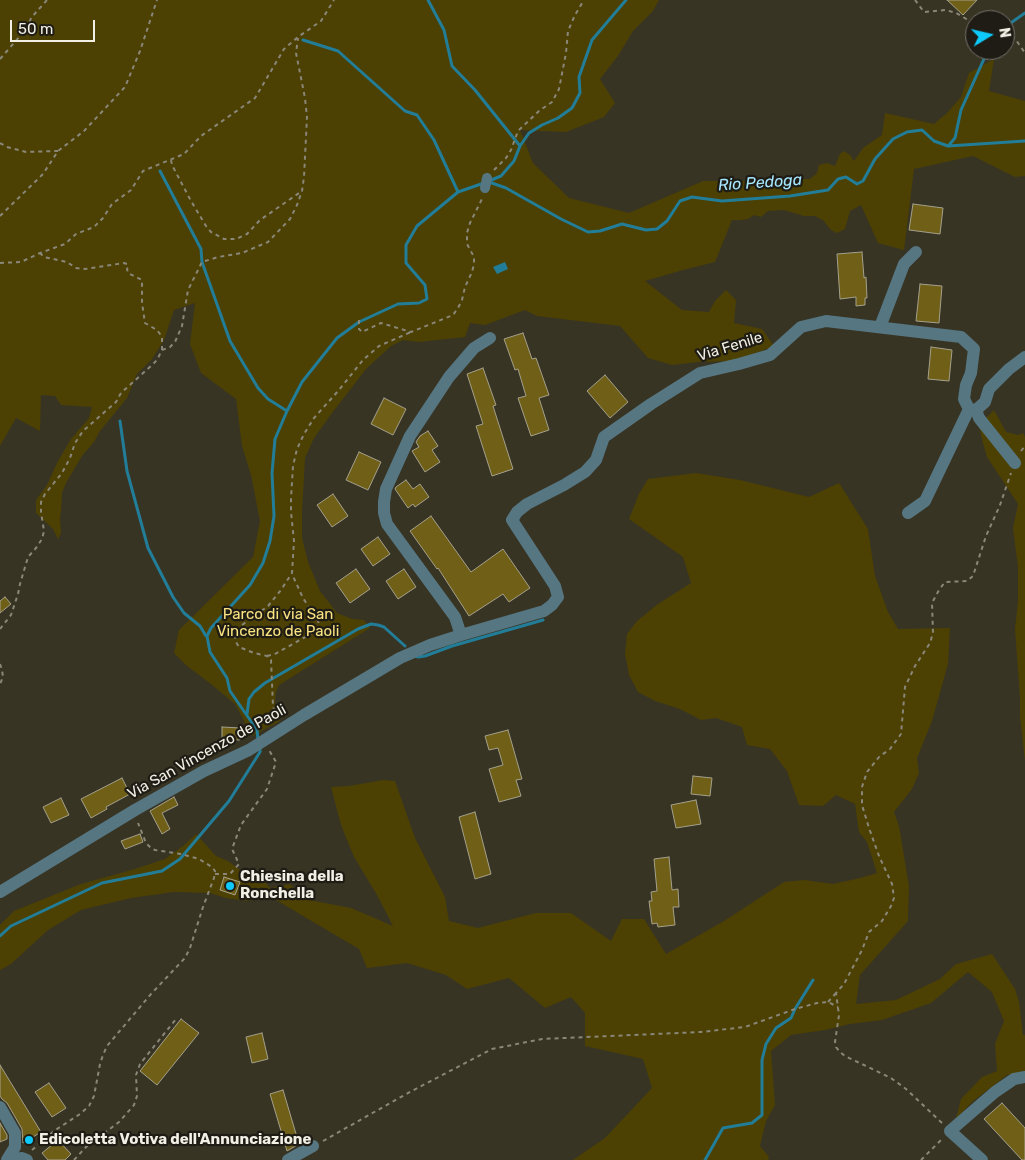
<!DOCTYPE html>
<html>
<head>
<meta charset="utf-8">
<style>
  body { margin:0 }
  #map { position:relative; width:1025px; height:1160px; overflow:hidden; background:#383424; font-family:Rubik,sans-serif }
  canvas { display:block }
  .north { position:absolute; left:965px; top:10px; width:50px; height:50px; box-sizing:border-box; background:#1e1c15; border:1px solid #737168; border-radius:50%; rotate:81deg; font-size:14px; font-weight:700; line-height:20px; text-align:center; color:#f2f0e5 }
  .north::after { content:''; display:block; margin:auto; width:18px; height:22px; background:#0dcafa; clip-path:polygon(50% 0,100% 100%,50% 72%,0 100%) }
  .scale { position:absolute; left:10px; top:20px; width:85px; height:22px; box-sizing:border-box; border:2px solid #f2f0e5; border-top:0; padding-left:6px; font-size:15px; line-height:18px; white-space:nowrap; color:#f2f0e5; -webkit-text-stroke:4px #1e1c15; paint-order:stroke }
</style>
</head>
<body>
<div id="map">
<canvas width="1025" height="1160"></canvas>
<div class="north">N</div>
<div class="scale">50 m</div>
</div>
<script>
const c = document.querySelector('canvas').getContext('2d');
c.lineJoin = 'round';
function paint(path, color) { c.fillStyle = color; c.fill(path, 'evenodd'); }
const shape = rows => new Path2D(rows.map(r => 'M' + r).join(''));
function strokePath(path, color, width, dash) { c.strokeStyle = color; c.lineWidth = width; c.lineCap = dash ? 'butt' : 'round'; c.setLineDash(dash || []); c.stroke(path); }
function label(font, color, halo, rows, align = 'center') {
  c.font = font + ' Rubik,sans-serif'; c.lineWidth = 4.5; c.setLineDash([]); c.textBaseline = 'middle'; c.strokeStyle = halo; c.fillStyle = color; for (const [text, x, y, turn = 0] of rows) {
    c.save(); c.translate(x, y); c.rotate((+turn || 0) * Math.PI / 180); c.textAlign = isNaN(turn) ? turn : align; if (halo) c.strokeText(text, 0, 0); c.fillText(text, 0, 0); c.restore();
  }
}
const green = shape([
  [0,0,659,0,653,11,633,31,618,56,600,79,615,103,604,117,566,132,520,130,533,163,569,198,629,213,703,181,742,181,752,180,758,183,772,183,780,181,787,176,794,175,803,179,810,179,817,173,819,165,827,163,835,166,840,154,844,151,850,155,854,161,863,148,882,135,885,113,934,124,947,113,961,97,969,73,994,59,989,91,1025,101,1025,176,1015,177,973,156,914,169,904,250,878,243,861,205,850,211,845,229,837,233,831,230,823,220,815,216,804,216,784,210,768,211,761,217,754,215,748,219,741,220,732,220,715,262,683,270,645,281,682,310,709,312,715,301,726,290,736,300,734,323,762,329,774,346,735,361,699,362,672,365,648,358,620,326,537,316,525,310,485,325,470,323,465,337,419,342,403,340,391,346,366,369,332,413,314,438,305,458,302,512,302,538,308,562,320,591,337,613,352,619,364,620,370,628,279,685,276,692,275,702,276,711,280,721,252,736,235,704,211,684,187,666,174,653,179,630,253,557,260,521,251,475,242,446,236,399,201,373,190,344,195,303,174,310,164,340,152,359,137,374,127,398,100,431,94,442,82,456,66,483,62,493,61,512,60,518,61,533,58,539,53,529,36,513,36,500,47,485,57,463,71,439,89,418,92,407,61,405,55,396,41,395,40,431,16,418,0,446],
  [994,410,1006,432,1018,435,1023,433,1025,437,1025,761,1020,717,1020,698,1015,629,1018,601,1018,567,1013,528,1018,504,987,457,983,443,979,426,987,417],
  [696,473,740,480,809,497,839,483,868,529,875,576,888,612,898,629,950,628,948,664,932,721,917,758,919,773,912,789,894,812,899,826,909,886,908,921,860,975,856,1004,896,1000,940,979,956,964,992,954,1015,989,1019,1002,1023,1035,1025,1035,1025,1071,1007,1075,972,1102,956,1119,961,1099,982,1077,997,1071,995,1044,1004,1021,992,992,968,972,931,1003,882,1020,850,1024,825,1030,791,1035,771,1051,775,1105,766,1121,760,1146,769,1157,768,1160,573,1160,605,1138,652,1088,643,1059,585,1046,585,1013,571,997,545,1008,509,978,467,989,446,975,407,963,367,968,359,949,271,897,247,901,226,898,210,893,174,892,131,898,81,910,48,930,11,964,0,970,0,925,14,911,81,884,135,869,165,859,183,846,196,834,216,856,228,861,245,874,260,876,270,888,290,884,304,899,351,908,393,926,377,895,354,857,341,825,331,787,349,786,383,780,395,781,415,838,445,897,449,921,478,928,536,913,571,913,611,941,622,919,644,919,666,954,724,921,784,882,804,880,833,884,860,878,877,873,867,842,859,832,855,804,836,795,823,806,799,805,787,771,770,749,747,745,742,727,716,718,701,720,680,709,655,701,638,692,629,675,625,654,627,634,637,621,658,604,691,583,683,557,629,519,639,494,648,479]
]);
const water = shape([
  [505,262,508,269,497,274,493,267]
]);
const stream = shape([
  [428,0,444,30,452,66,475,90,520,146],
  [1005,27,1025,13],
  [303,40,338,51,405,111,417,115,434,140,458,192],
  [949,145,955,138,961,110,988,50],
  [160,171,201,249,202,262,230,341,258,388,268,399,287,411],
  [489,181,501,176,514,161,520,146,529,133,542,125,558,118,572,108,580,93,579,77,592,40,626,0],
  [489,182,506,188,561,219,588,232,600,231,622,224,646,230,657,229,667,221,680,201,692,197,722,201,790,196,828,190,838,179,846,177,857,184,863,181,875,159,893,139,907,132,922,130,934,141,948,146,1025,141],
  [120,421,127,471,148,548,173,597,184,613,200,626,206,636],
  [415,656,418,657,425,656,452,646,543,620],
  [247,714,249,699,254,692,265,683,358,629,371,624,378,625,384,627,405,646],
  [258,740,257,730,230,691,227,678,210,652,207,636,211,628,250,585,263,563,270,541,274,516,272,473,275,439,287,411,302,382,337,338,359,322,398,304,419,303,427,299,425,285,406,263,406,245,417,226,458,192,484,183],
  [0,936,11,926,102,883,162,871,180,859,229,801,260,752,260,748],
  [705,1160,723,1128,752,1123,762,1115,762,1060,766,1044,776,1028,791,1018,795,1009,813,980]
]);
const building = shape([
  [947,0,977,0,963,15,947,0],
  [913,204,943,208,940,234,909,230,913,204],
  [862,252,864,278,866,277,867,298,865,298,865,305,856,306,856,297,840,299,837,254,862,252],
  [920,284,942,286,939,323,916,321,920,284],
  [523,333,532,359,536,358,549,395,539,398,549,430,531,436,518,398,526,396,518,369,515,370,504,339,523,333],
  [931,347,952,350,949,381,928,379,931,347],
  [483,368,496,405,493,406,513,469,492,476,476,426,483,424,467,374,483,368],
  [605,375,628,402,610,418,587,391,605,375],
  [384,398,406,409,393,435,371,424,384,398],
  [428,431,438,446,432,450,440,462,425,472,412,451,419,447,416,442,420,436,428,431],
  [359,452,381,462,368,490,346,480,359,452],
  [406,480,413,489,420,484,429,497,415,507,413,504,408,508,395,489,396,487,406,480],
  [333,494,348,516,332,527,317,505,333,494],
  [431,516,471,572,503,549,530,588,509,602,503,594,469,616,438,568,437,569,410,531,431,516],
  [378,537,390,554,373,566,361,549,378,537],
  [356,569,370,589,350,603,336,583,356,569],
  [404,569,416,587,398,599,386,581,404,569],
  [5,597,11,604,0,613,0,601,5,597],
  [222,727,241,728,240,740,222,739,222,727],
  [508,730,522,779,516,780,521,796,499,802,489,769,503,765,498,748,489,750,485,736,508,730],
  [693,776,712,778,710,796,691,794,693,776],
  [122,778,130,794,106,807,107,809,91,818,81,799,122,778],
  [174,797,178,805,162,813,170,829,162,834,150,811,174,797],
  [61,798,69,815,51,823,43,807,61,798],
  [696,800,701,824,676,828,671,805,696,800],
  [475,812,491,874,475,879,459,817,475,812],
  [140,834,143,842,125,849,121,841,140,834],
  [669,857,672,890,678,889,679,907,673,907,675,925,658,927,657,923,652,924,649,901,652,901,651,892,657,891,654,859,669,857],
  [224,877,240,882,235,895,220,890,224,877],
  [181,1019,199,1033,157,1085,140,1071,181,1019],
  [262,1033,268,1059,252,1063,246,1037,262,1033],
  [0,1065,41,1132,23,1143,22,1129,7,1103,2,1099,0,1096,0,1065],
  [49,1083,66,1108,52,1117,35,1092,49,1083],
  [283,1090,299,1144,287,1151,270,1094,283,1090],
  [1002,1103,1025,1128,1025,1160,1022,1160,984,1119,1002,1103],
  [0,1123,7,1135,7,1139,0,1142,0,1123],
  [58,1140,71,1154,65,1160,48,1160,42,1153,58,1140]
]);
const path = shape([
  [915,0,924,12,946,10,956,13,975,24],
  [1005,31,1016,40,1025,53],
  [0,59,28,27,31,18,47,0],
  [0,143,7,147,26,152,58,151],
  [171,160,172,165,191,201,206,226,211,232,224,239,236,239,247,234,260,220,302,191],
  [494,170,506,158,511,150,518,131,539,111,552,102,559,89,566,53,568,31,575,15,584,0],
  [0,216,43,174,58,151,84,131,125,87,140,51,157,0],
  [0,263,21,262,40,253,65,244,76,234,94,227,103,218,112,204,131,190,143,171,184,154,201,136,255,98,284,49,298,37,321,21,334,0],
  [359,320,359,329,362,332,381,323,411,332,453,315,458,308,462,300,465,287,472,272,474,264,474,257,467,244,467,233,470,223,483,197],
  [162,350,170,347,175,342,182,326,188,290,202,262,218,257,242,253,268,242,290,219,297,205,302,191,304,177,307,117,305,98,296,53,298,38],
  [1021,451,1025,446],
  [0,629,11,615,18,594,20,584,28,557,36,548,42,539,44,531,41,512,41,502,45,494,62,473,70,458,75,443,83,431,116,402,121,393,152,365,157,360,162,350,162,338,160,334,157,330,145,323,142,303,142,280,128,273,127,269,128,267,127,264,124,263,85,269,76,268,67,262,44,257,40,253],
  [267,656,275,654,316,631,318,628,319,624,318,621,303,598,292,574],
  [0,664,2,670,3,677,0,684],
  [277,719,273,706,271,660,267,656,254,653,239,647,236,642,235,635,238,630,242,625,268,606,281,590,292,573,294,541,291,512,291,498,293,466,297,449,304,434,314,418,339,390,363,360,379,346,411,332],
  [215,874,230,874,239,864,232,849,241,825,267,789,276,762,269,750],
  [828,1002,836,993],
  [942,1123,906,1089,891,1078,845,1056,840,1052,836,1047,835,1042,839,1015,836,993,844,984,862,950,869,932,882,921,891,906,894,898,892,884,879,856,869,828,862,805,862,787,867,772,879,757,890,749,901,734,905,687,915,666,930,643,933,633,932,603,939,590,945,582,967,581,973,576,986,536,1000,505,1011,473],
  [323,1141,408,1093,492,1049,542,1039,701,1032,745,1027,795,1009,817,1003,828,1002,838,1007],
  [32,1150,54,1131,80,1114,89,1106,94,1096,100,1064,103,1055,107,1046,151,994,185,958,190,948,203,907,214,878,215,871,212,867,199,859,181,854,155,850,151,848,146,843,138,823],
  [74,1160,86,1147,119,1122,134,1105,137,1096,136,1075,140,1064,176,1019],
  [921,1160,942,1139]
]);
const pedestrian = shape([
  [485,188,487,178]
]);
const minor = shape([
  [880,327,904,264,916,252],
  [976,410,979,418,1015,463],
  [908,513,925,501,969,409],
  [461,635,455,617,387,524,384,513,384,502,386,489,410,436,449,377,474,348,490,338],
  [0,892,135,810,204,771,249,750,304,715,400,658,430,645,461,635,544,611,552,605,558,597,555,586,512,520,517,512,527,504,564,485,585,472,596,460,604,437,651,404,700,373,739,364,770,355,801,327,826,321,944,335,961,337,974,349,971,373,966,385,964,399,969,409,976,410,985,402,989,389,1009,369,1025,357],
  [0,1107,15,1133,15,1147,7,1160],
  [12,1160,22,1158,27,1160],
  [288,1160,313,1146],
  [982,1160,950,1131,995,1092,1014,1079,1025,1077]
]);
const markers = [
  [230,886,5,"#0dcafa"],
  [29,1140,5,"#0dcafa"]
];
const streetNames = [
  ["Via Fenile",730,347,-17],
  ["Via San Vincenzo de Paoli",207,752,-29]
];
const parkNames = [
  ["Parco di via San",278,615],
  ["Vincenzo de Paoli",278,632]
];
const poiNames = [
  ["Chiesina della",240,877],
  ["Ronchella",240,894],
  ["Edicoletta Votiva dell'Annunciazione",39,1140]
];
const waterNames = [
  ["Rio Pedoga",760,183,-4]
];
paint(green, '#4c4003');
paint(water, '#227d98');
strokePath(stream, '#227d98', 3);
paint(building, '#706017');
strokePath(building, '#a4a08c', 1);
strokePath(path, '#8a8779', 2, [4, 4]);
strokePath(pedestrian, '#567682', 10);
strokePath(minor, '#567682', 12);
for (const [x, y, r, color] of markers) { const dot = new Path2D(); dot.arc(x, y, r, 0, 2 * Math.PI); c.fillStyle = color; c.fill(dot); strokePath(dot, '#1e1c15', 2); }
label('15px', '#f2f0e5', '#1e1c15', streetNames);
label('15px', '#fae381', '#1e1c15', parkNames);
label('bold 15px', '#f2f0e5', '#1e1c15', poiNames, 'left');
label('italic 16px', '#a6e7ff', '#1e1c15', waterNames);
</script>
</body>
</html>
